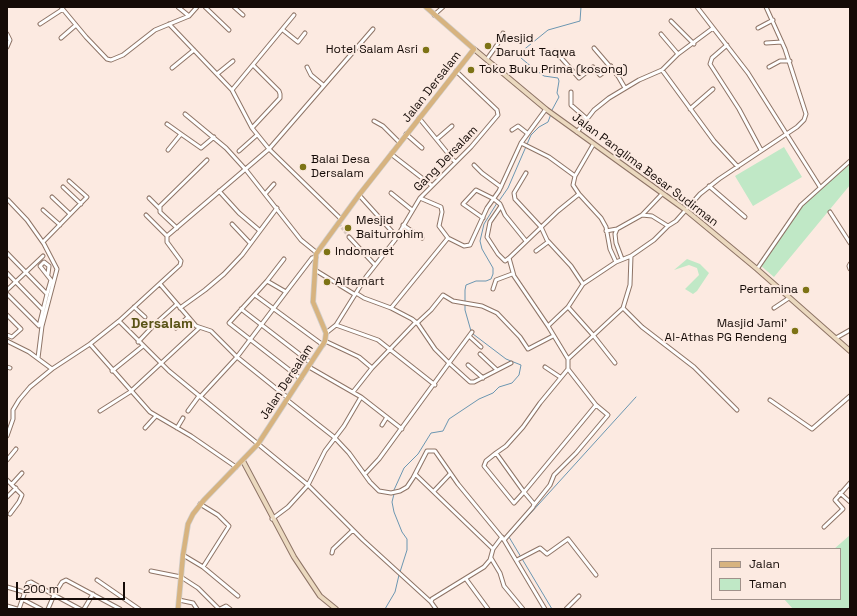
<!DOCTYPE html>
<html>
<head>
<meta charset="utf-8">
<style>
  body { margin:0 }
  #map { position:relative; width:857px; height:616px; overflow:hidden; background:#fceae1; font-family:"Space Grotesk",sans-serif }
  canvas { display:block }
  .frame { position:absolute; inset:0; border:8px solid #150b07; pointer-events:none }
  .legend { position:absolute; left:711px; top:548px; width:130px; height:52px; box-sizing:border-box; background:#fceae1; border:1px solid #a0918a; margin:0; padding:5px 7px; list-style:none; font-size:12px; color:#150b07 }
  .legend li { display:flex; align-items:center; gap:8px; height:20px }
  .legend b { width:20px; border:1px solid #a0918a }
  .scale { position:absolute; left:16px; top:582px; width:109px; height:18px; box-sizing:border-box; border:2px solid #150b07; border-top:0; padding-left:5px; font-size:12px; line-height:14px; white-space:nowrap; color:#150b07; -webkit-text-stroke:3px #fceae1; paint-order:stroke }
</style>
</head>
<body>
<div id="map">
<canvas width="857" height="616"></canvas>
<div class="frame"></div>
<ul class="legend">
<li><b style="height:5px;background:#d7b37f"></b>Jalan</li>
<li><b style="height:11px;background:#c0e8c6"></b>Taman</li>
</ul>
<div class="scale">200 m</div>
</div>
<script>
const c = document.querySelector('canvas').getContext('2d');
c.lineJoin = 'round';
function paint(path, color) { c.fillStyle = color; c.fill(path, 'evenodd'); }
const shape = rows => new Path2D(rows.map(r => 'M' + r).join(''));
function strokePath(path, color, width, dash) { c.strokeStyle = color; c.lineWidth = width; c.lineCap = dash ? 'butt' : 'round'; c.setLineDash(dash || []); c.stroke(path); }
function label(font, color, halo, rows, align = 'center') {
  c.font = font + ' "Space Grotesk",sans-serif'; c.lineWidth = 4; c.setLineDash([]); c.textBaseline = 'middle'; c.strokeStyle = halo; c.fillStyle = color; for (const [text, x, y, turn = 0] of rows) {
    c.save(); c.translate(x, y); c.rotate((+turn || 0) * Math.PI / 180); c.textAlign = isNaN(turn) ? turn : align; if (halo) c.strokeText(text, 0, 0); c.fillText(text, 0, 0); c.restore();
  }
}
const green = shape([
  [784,147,802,177,753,206,735,176],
  [850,161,850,185,774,277,760,265,801,205],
  [687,259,700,264,709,273,697,291,693,294,685,289,699,275,697,268,689,265,674,270],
  [850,535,850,609,793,609,784,599,840,599,840,549,834,549]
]);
const stream = shape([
  [552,110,559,97,557,93,559,81,558,78,544,76,533,68,521,58,521,52,548,30,580,21,581,7],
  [499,201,508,188,531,135,539,127,548,122,551,114],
  [471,331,465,310,465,290,466,285,476,281,486,281,491,279,493,274,493,268,482,249,480,241,484,224,497,203],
  [394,490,404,468,418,454,431,433,443,431,449,419,479,399,493,393,499,387,512,383,519,375,521,365,506,359,473,334],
  [394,494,392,502,394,512,402,532,407,539,407,550,400,572],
  [385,609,395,592,399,575],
  [552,609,509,537,636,397]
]);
const streetTunnel = shape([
  [339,224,349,237]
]);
const street = shape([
  [61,7,86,37,107,59,111,60,123,55,155,30,189,16,197,7],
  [178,7,189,16],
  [205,7,229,30],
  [234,7,243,15],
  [697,7,748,73,820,187],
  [434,15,443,7],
  [671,21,694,44],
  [40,24,63,9],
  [169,24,232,90,252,128,269,149,341,219],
  [758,28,773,20],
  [283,30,298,42,305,33],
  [7,34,10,40,7,47],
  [661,34,678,54],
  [61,38,76,25],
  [766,43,782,42],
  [727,45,712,58,710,64,739,109,761,150],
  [594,48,618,76,625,88],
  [555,51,579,78,593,67,600,75,611,66],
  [487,59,497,45,503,33],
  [307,67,311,75,323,85],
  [769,67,780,61,790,61],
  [172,68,194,50],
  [662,70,714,141,738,167],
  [217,74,233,61],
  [232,90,294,15],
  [571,92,571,105,587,119],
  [690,109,713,89],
  [185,114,226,148,246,170,301,240,317,253],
  [419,118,455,162],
  [374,121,383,126,400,143],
  [167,124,181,134],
  [252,128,280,98,280,94,279,91,254,66],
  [512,130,518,126,527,133],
  [577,132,594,110,609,98,639,80,662,70,678,54,713,28],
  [406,134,422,148],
  [437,139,452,126],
  [521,143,549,157,575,176],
  [593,145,575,176,573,185,579,194,601,218,606,227,610,249,616,262,631,256],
  [168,150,181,134,201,148,214,137],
  [239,151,257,135],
  [391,154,431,185],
  [474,165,482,173,501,187],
  [526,173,514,193,515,199,541,227,547,240,571,266,583,284],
  [709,186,745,217],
  [63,187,81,204],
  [219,191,239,213,259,230],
  [391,193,412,210],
  [265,194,274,184],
  [359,195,397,237],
  [52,197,70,214],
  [149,198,159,208],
  [420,198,441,207,442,212,439,226,448,238,464,246,470,245,487,208,499,191,521,143,546,109],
  [8,200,27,220,44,244,57,269,42,326,38,358],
  [501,206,490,222,487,237,498,254,505,261,509,258,514,276,548,326],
  [43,210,60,225],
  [830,212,850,243],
  [146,215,167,236],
  [642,215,652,216,668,226],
  [483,218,463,204,476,190,494,199,500,204,505,215,526,241],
  [232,224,250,243],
  [403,225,422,238],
  [177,228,160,212,160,206,207,160],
  [606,231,617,229],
  [349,237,375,265],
  [43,242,87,197,69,181],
  [536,251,548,242],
  [7,253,47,294,51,280,40,266,44,262,49,266,48,274],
  [509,258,558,211,579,194],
  [622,259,616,243,615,234,617,229,642,215,662,194],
  [850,264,849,266,850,269],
  [757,269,801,205,850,161],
  [315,270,354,294],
  [7,273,43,310,39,326,7,294],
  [267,281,284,259],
  [160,284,196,326,211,331,237,357,288,398],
  [493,289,496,280,512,274],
  [7,290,43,256],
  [286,292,267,281,229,323,301,379],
  [356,293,364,298,391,308,412,319,418,324,435,349,449,363,379,459,365,474],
  [255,295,323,345],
  [134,307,145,317],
  [568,307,593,335,615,363],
  [180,308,205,290,224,274,242,255,277,208],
  [391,308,448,238],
  [623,308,642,327,694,367,737,410],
  [774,308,789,298],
  [241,309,311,363],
  [43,310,47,294],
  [7,315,21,329,12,337,7,335],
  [119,321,169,371,308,485,363,540,431,602],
  [417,323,431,310,443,295,453,301,482,306,497,313,520,337,528,349,553,336],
  [336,325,378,340,435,385],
  [176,328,188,317],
  [472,332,449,363,470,382,474,382,511,363],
  [326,333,336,325,366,277,395,240,420,198,471,147,498,115,497,110,456,71],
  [469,336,481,347],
  [836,338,850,330],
  [7,341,29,352,52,369,30,387,19,400,13,410,13,419,7,436],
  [325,341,359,357,372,368,353,392],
  [138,342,156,323,177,304],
  [90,344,150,412,191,436,236,467],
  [480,354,497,370],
  [568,359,548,326,568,307,583,284,616,262],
  [468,365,483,378],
  [7,367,10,368],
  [545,367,560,377],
  [372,368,416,322],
  [52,369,90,344,119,321,180,265,181,261,167,242,167,236,269,149,373,29],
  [112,371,143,346],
  [200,397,237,357,286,292,312,258,316,257],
  [361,397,402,429],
  [287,400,334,437,349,453,370,482,379,491,391,493,400,491,407,487,413,478,427,451,435,451,458,484,504,540],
  [770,400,812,429,850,396],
  [100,411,130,392,199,328],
  [188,411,199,396],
  [382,425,387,417],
  [145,428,156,416],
  [177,428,183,418],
  [496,453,486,461,484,466,514,503,524,492],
  [7,460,16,449],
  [415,474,493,549],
  [7,480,22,495,19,502,10,514],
  [12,484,22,473],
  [434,491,450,474],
  [524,492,496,453,506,446,523,427,540,403,568,369],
  [840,493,850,502],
  [7,497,16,488],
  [534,505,550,485,554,475,576,453,608,415,596,405],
  [272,519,288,507,308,485,325,451,344,426,361,397,309,367],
  [824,527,843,509,835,500,850,483],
  [332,553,333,549,353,530],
  [183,555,203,567,229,526,218,515,200,504],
  [491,558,500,573,504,586,523,609],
  [517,560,540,548,547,554,568,539,596,575],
  [203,567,238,596],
  [151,571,181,577,198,588,219,609],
  [466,579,488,609],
  [97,580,139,609],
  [7,587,24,592],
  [22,599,41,609],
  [179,600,193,603,197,609],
  [7,606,17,609],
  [19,609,28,583,31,582,54,595,62,582,66,580,120,609],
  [48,609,54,595,80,609],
  [84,609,93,594],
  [220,609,226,606,230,609],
  [436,609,431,602,432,599,484,567,490,560,493,549,502,537],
  [545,609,504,540,533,507,534,504,524,492,596,405,568,369,568,359,623,308,630,285,631,256,654,240,668,226,676,221,700,194,719,179,797,127,804,120,806,114,785,49,766,7],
  [566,609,579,596]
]);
const secondary = shape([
  [474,49,547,110,687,211,757,269,850,351],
  [243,461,294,557,320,596,336,609]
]);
const primary = shape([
  [178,609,183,555,188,524,193,514,204,500,258,444,325,341,326,333,313,302,316,254,359,195,474,49,426,7]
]);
const markers = [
  [488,46,4,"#7d7315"],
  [426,50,4,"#7d7315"],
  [471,70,4,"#7d7315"],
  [303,167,4,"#7d7315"],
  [348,228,4,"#7d7315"],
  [327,252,4,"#7d7315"],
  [327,282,4,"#7d7315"],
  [806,290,4,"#7d7315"],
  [795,331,4,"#7d7315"]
];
const poiNames = [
  ["Mesjid",496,39],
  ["Daruut Taqwa",496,53],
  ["Hotel Salam Asri",418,50,"right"],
  ["Toko Buku Prima (kosong)",479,70],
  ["Balai Desa",311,160],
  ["Dersalam",311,174],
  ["Mesjid",356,221],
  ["Baiturrohim",356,235],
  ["Indomaret",335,252],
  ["Alfamart",335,282],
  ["Pertamina",798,290,"right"],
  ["Masjid Jami'",787,324,"right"],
  ["Al-Athas PG Rendeng",787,338,"right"]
];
const streetNames = [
  ["Jalan Dersalam",432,87,-52],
  ["Gang Dersalam",446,159,-46],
  ["Jalan Panglima Besar Sudirman",645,170,37],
  ["Jalan Dersalam",287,382,-57]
];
const quarterNames = [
  ["Dersalam",162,324]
];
paint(green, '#c0e8c6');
strokePath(stream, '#6b96b1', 1);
strokePath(streetTunnel, '#d9c9c0', 3, [3, 1.5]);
strokePath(street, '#8e7466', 5);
strokePath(secondary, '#8e7466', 6);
strokePath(primary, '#d0cecd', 6);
strokePath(street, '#fff', 3);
strokePath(secondary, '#ebd9bf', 4);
strokePath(primary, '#d7b37f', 4.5);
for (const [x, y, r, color] of markers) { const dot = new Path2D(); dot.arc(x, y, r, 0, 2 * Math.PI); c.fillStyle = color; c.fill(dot); strokePath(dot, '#fceae1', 1.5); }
label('12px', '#150b07', '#fceae1', poiNames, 'left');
label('12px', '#150b07', '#fceae1', streetNames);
label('bold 14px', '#595215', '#fceae1', quarterNames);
</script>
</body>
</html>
